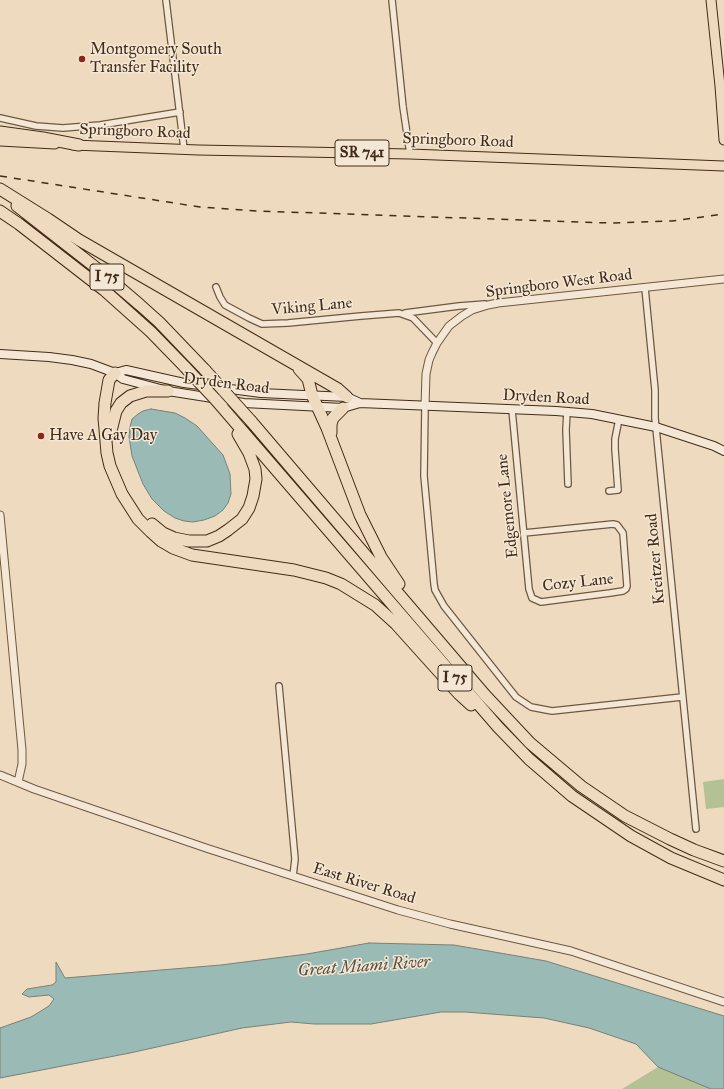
<!DOCTYPE html>
<html>
<head>
<meta charset="utf-8">
<style>
  body { margin:0 }
  canvas { display:block; background:#eedabf }
</style>
</head>
<body>
<canvas width="724" height="1089"></canvas>
<script>
const c = document.querySelector('canvas').getContext('2d');
c.lineJoin = 'round';
function paint(path, color) { c.fillStyle = color; c.fill(path, 'evenodd'); }
const shape = rows => new Path2D(rows.map(r => 'M' + r).join(''));
function strokePath(path, color, width, dash) { c.strokeStyle = color; c.lineWidth = width; c.lineCap = dash ? 'butt' : 'round'; c.setLineDash(dash || []); c.stroke(path); }
function label(font, color, halo, rows, align = 'center') {
  c.font = font + ' "IM FELL Great Primer",serif'; c.lineWidth = 3; c.setLineDash([]); c.textBaseline = 'middle'; c.strokeStyle = halo; c.fillStyle = color; for (const [text, x, y, turn = 0] of rows) {
    c.save(); c.translate(x, y); c.rotate((+turn || 0) * Math.PI / 180); c.textAlign = isNaN(turn) ? turn : align; if (halo) c.strokeText(text, 0, 0); c.fillText(text, 0, 0); c.restore();
  }
}
const green = shape([
  [724,779,724,807,706,809,703,782],
  [658,1067,711,1089,622,1089]
]);
const water = shape([
  [151,409,175,413,185,418,197,426,223,455,230,474,231,494,228,503,223,510,215,516,204,520,193,522,184,521,175,518,164,511,152,499,143,484,132,456,129,437,130,427,132,419,138,414,143,411,151,409],
  [369,943,454,945,546,961,724,1016,724,1089,711,1089,658,1067,636,1044,589,1028,544,1018,465,1012,441,1012,371,1024,314,1024,291,1022,242,1028,130,1053,0,1078,0,1028,31,1017,49,1006,54,999,49,995,29,997,22,994,27,989,52,985,56,982,56,962,65,978,221,965,307,954,369,943]
]);
const minor = shape([
  [166,0,184,149],
  [392,0,403,107,410,154],
  [0,118,36,126,63,128,100,125,180,112],
  [216,287,220,297,225,305,249,318,262,324,288,323,361,316,399,313,413,318,437,343],
  [645,288,655,390,655,418,696,829],
  [405,313,459,306,485,304],
  [425,406,424,476,434,584,435,590,444,606,516,697,531,707,552,711,682,697],
  [512,410,529,589,532,598,541,602,610,593,623,591,626,589,627,586,623,533,617,525,613,524,524,533],
  [567,411,566,430,568,484],
  [609,491,618,490,615,449,615,439,619,419],
  [279,686,295,859,293,876]
]);
const tertiary = shape([
  [425,406,426,374,429,360,432,353,437,343,449,326,462,316,472,310,488,305,498,303,724,279],
  [0,515,22,750,22,764,18,782],
  [0,775,34,789,206,848,398,910,450,924,571,951,724,1002]
]);
const secondary = shape([
  [0,354,49,357,72,360,91,364,115,373,123,379,168,391,244,403,343,408,360,403,556,411,592,414,656,427,714,446,724,451],
  [115,373,126,370,184,383,261,393,347,397,360,403]
]);
const primary = shape([
  [711,0,720,86,724,140],
  [0,141,55,144],
  [73,145,198,150,410,154,724,166]
]);
const motorway = shape([
  [0,132,43,138,79,145],
  [0,189,48,219,79,240,338,389,347,397],
  [17,206,99,270,140,305,159,322,205,370],
  [0,211,19,224,104,290,151,332,185,367],
  [299,369,308,379,312,395,327,428,360,515,381,557,399,584],
  [115,373,109,380,105,403,104,418,107,453,110,466,122,494,138,519,151,532,161,541,173,548,192,555,294,570,326,578,341,584,375,605,396,624,459,694,471,705],
  [215,399,460,683,498,727,529,759,572,796,631,836,671,858,724,880],
  [251,421,485,695,530,743,581,786,625,816,670,839,694,850,724,861],
  [111,431,116,411,121,403,130,396,146,391,168,391],
  [331,433,331,424,333,418,343,408],
  [152,524,163,533,174,538,189,541,207,541,219,536,228,530,242,519,249,508,253,496,256,479,255,469,249,453,238,434]
]);
const rail = shape([
  [0,176,200,207,258,211,610,223,672,221,724,214]
]);
const motorwayBridge = shape([
  [185,367,215,399],
  [205,370,251,421]
]);
const markers = [
  [82,59,4,"#8f2418"],
  [41,436,4,"#8f2418"]
];
const shields = [
  [362,153,54],
  [107,277,34],
  [455,678,34]
];
const shieldNames = [
  ["SR 741",362,153],
  ["I 75",107,277],
  ["I 75",455,678]
];
const poiNames = [
  ["Montgomery South",90,50],
  ["Transfer Facility",90,68],
  ["Have A Gay Day",49,436]
];
const streetNames = [
  ["Springboro Road",135,132,2],
  ["Springboro Road",458,141,2],
  ["Springboro West Road",559,284,-7],
  ["Viking Lane",312,307,-5],
  ["Dryden Road",226,384,7],
  ["Dryden Road",546,398,3],
  ["Edgemore Lane",508,506,-96],
  ["Kreitzer Road",656,559,-95],
  ["Cozy Lane",578,583,-6],
  ["East River Road",364,884,17]
];
const waterNames = [
  ["Great Miami River",364,967,-4]
];
paint(green, '#b4c195');
paint(water, '#9abab6');
strokePath(water, '#778177', 1);
strokePath(minor, '#6d5842', 8);
strokePath(tertiary, '#6d5842', 9);
strokePath(secondary, '#422c18', 10);
strokePath(primary, '#422c18', 11);
strokePath(motorway, '#422c18', 13);
strokePath(minor, '#f4e7d5', 5.5);
strokePath(tertiary, '#f4e7d5', 7);
strokePath(secondary, '#f4e7d5', 8);
strokePath(primary, '#eedabf', 9);
strokePath(motorway, '#eedabf', 11);
strokePath(rail, '#422c18', 1.5, [7, 7]);
strokePath(motorwayBridge, '#422c18', 13, []);
strokePath(motorwayBridge, '#eedabf', 11);
for (const [x, y, r, color] of markers) { const dot = new Path2D(); dot.arc(x, y, r, 0, 2 * Math.PI); c.fillStyle = color; c.fill(dot); strokePath(dot, '#f4e7d5', 1.5); }
for (const [x, y, w] of shields) { const box = new Path2D(); box.roundRect(x - w / 2, y - 13, w, 26, 3); c.fillStyle = '#f4e7d5'; c.fill(box); strokePath(box, '#422c18', 1); }
label('bold 15px', '#422c18', null, shieldNames);
label('16px', '#422c18', '#f4e7d5', poiNames, 'left');
label('16px', '#422c18', '#f4e7d5', streetNames);
label('italic 17px', '#585040', '#f4e7d5', waterNames);
</script>
</body>
</html>
